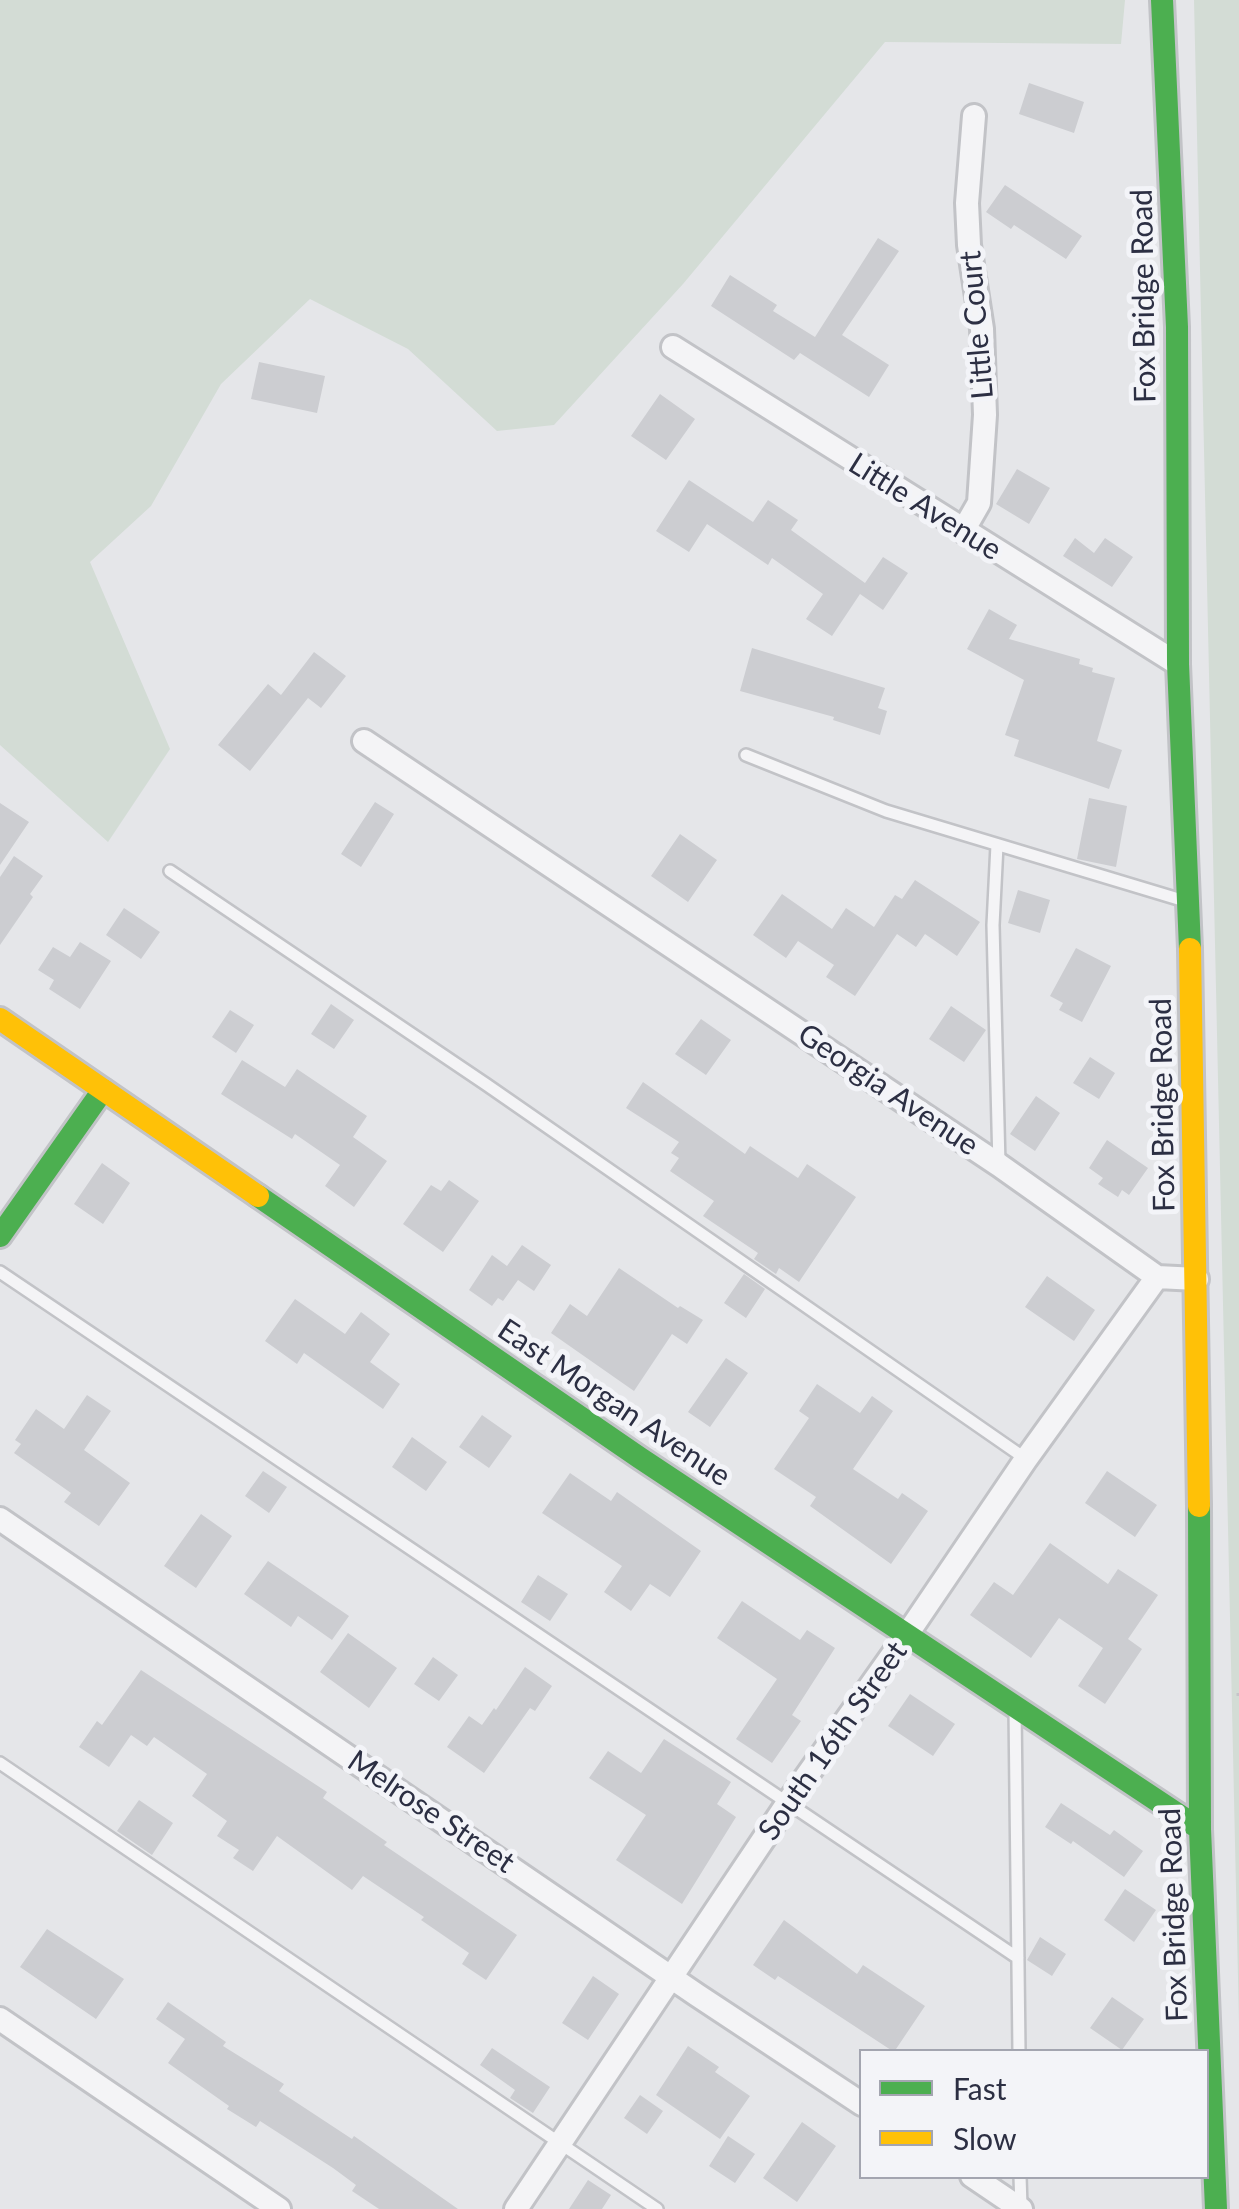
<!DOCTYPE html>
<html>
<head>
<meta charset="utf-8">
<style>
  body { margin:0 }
  #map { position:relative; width:1239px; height:2209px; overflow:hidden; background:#e5e6e9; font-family:Lato,sans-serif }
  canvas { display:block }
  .legend { position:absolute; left:859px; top:2049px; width:350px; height:130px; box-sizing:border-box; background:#f3f4f8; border:2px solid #a3a5b0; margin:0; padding:12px 18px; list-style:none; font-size:30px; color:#2c2f43 }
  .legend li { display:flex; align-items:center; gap:20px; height:50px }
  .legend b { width:50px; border:2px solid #a3a5b0 }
</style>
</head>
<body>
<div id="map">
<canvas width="1239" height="2209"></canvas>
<ul class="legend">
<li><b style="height:12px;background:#4caf50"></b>Fast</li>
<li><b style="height:12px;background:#ffc107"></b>Slow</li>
</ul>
</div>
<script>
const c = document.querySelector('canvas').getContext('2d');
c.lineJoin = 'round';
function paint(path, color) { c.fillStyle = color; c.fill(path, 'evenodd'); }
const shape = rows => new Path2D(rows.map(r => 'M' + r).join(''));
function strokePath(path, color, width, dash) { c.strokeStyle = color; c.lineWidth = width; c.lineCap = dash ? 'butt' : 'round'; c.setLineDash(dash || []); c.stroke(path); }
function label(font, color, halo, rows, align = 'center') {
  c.font = font + ' Lato,sans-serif'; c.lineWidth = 10; c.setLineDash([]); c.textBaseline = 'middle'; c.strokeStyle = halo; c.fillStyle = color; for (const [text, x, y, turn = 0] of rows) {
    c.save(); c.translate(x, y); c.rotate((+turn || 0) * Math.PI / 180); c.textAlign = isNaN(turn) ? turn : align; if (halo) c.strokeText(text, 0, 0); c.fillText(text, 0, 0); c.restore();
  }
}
const green = shape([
  [0,0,1125,0,1121,44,885,42,683,284,554,425,497,431,408,349,310,299,221,384,151,506,90,562,170,749,108,842,0,745],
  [1194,0,1239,0,1239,2022]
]);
const building = shape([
  [1029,83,1084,102,1074,133,1019,114],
  [1005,185,1082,236,1066,259,1014,225,1011,229,986,212],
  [878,238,899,251,842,335,889,365,869,397,800,353,794,360,711,306,730,275,777,305,773,311,815,337],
  [259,362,325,376,317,413,251,399],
  [660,394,695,419,666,460,631,436],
  [1017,469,1050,488,1029,524,996,504],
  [689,480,753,522,768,500,798,520,791,530,865,583,883,557,908,573,883,610,860,594,832,636,806,619,823,594,772,558,768,565,707,524,689,552,656,531],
  [1075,538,1094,553,1105,538,1133,557,1112,587,1063,556],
  [989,609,1017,625,1009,639,1080,659,1079,664,1093,668,1092,672,1115,678,1097,741,1122,750,1109,789,1014,756,1019,740,1005,735,1024,680,967,649],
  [752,648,885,688,878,708,887,711,880,735,833,720,834,717,740,691],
  [314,652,346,676,321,708,308,698,250,771,218,745,268,684,281,695],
  [1089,798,1127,806,1116,867,1077,859],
  [375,802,394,814,361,867,341,854],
  [0,803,29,822,0,865],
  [680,834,717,860,688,902,651,876],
  [14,856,43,876,30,894,33,897,0,945,0,877],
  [915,880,980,922,957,956,925,934,916,947,897,934,855,996,826,977,834,965,798,941,786,958,753,935,782,894,832,929,846,908,874,927,895,895,902,899],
  [1018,890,1050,900,1040,933,1008,923],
  [124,908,160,932,141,959,106,935],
  [80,942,111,961,80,1009,49,989,54,980,38,970,53,947,70,957],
  [1076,948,1111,966,1082,1022,1059,1010,1063,1003,1050,996],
  [331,1004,354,1020,334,1049,311,1034],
  [951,1006,986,1030,964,1062,929,1039],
  [230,1010,254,1025,236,1053,212,1037],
  [701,1019,731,1040,706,1075,675,1054],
  [1090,1057,1115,1073,1099,1099,1073,1083],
  [242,1060,285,1087,297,1069,367,1116,353,1137,387,1161,354,1207,325,1186,340,1165,295,1134,292,1139,221,1094],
  [643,1082,745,1154,750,1146,798,1178,807,1164,856,1197,799,1282,779,1268,776,1274,754,1259,758,1253,703,1216,714,1201,670,1171,679,1158,671,1153,679,1142,626,1108],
  [1036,1096,1060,1113,1035,1151,1010,1134],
  [1107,1140,1148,1168,1129,1195,1122,1190,1118,1197,1098,1184,1103,1178,1089,1168],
  [102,1163,130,1183,103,1224,74,1204],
  [449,1180,479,1201,443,1252,403,1224,431,1185,441,1191],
  [522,1245,551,1265,534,1291,518,1280,503,1301,498,1298,492,1306,469,1290,492,1255,507,1266],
  [619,1268,678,1308,680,1306,703,1320,687,1344,672,1334,634,1391,551,1333,570,1304,587,1316],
  [744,1274,765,1289,746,1318,724,1303],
  [1047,1276,1095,1310,1074,1341,1025,1307],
  [295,1299,345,1334,361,1312,390,1334,370,1362,400,1384,383,1409,304,1353,297,1364,265,1341],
  [726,1358,748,1373,710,1427,688,1412],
  [817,1384,860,1413,872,1396,893,1411,853,1469,898,1499,902,1493,928,1511,891,1564,810,1506,816,1497,774,1469,809,1418,799,1411],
  [87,1395,111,1411,84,1450,130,1483,99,1526,64,1502,71,1493,14,1453,21,1444,15,1440,36,1409,64,1429],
  [482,1415,512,1436,489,1468,459,1447],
  [412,1437,447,1462,426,1491,392,1467],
  [263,1471,287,1487,269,1513,245,1496],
  [1107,1471,1157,1505,1135,1537,1085,1503],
  [570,1473,611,1501,617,1492,701,1551,670,1597,650,1584,631,1611,604,1592,622,1566,542,1513],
  [201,1514,232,1536,196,1588,164,1566],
  [1050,1543,1108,1584,1118,1569,1158,1595,1128,1639,1142,1649,1105,1704,1078,1686,1103,1648,1059,1618,1031,1658,970,1615,994,1582,1013,1595],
  [268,1561,349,1616,332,1640,298,1616,291,1627,244,1594],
  [538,1575,568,1594,550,1621,521,1602],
  [742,1601,800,1640,807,1630,835,1648,792,1715,801,1721,772,1763,736,1739,777,1679,717,1638],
  [348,1633,397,1668,369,1708,320,1672],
  [433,1657,458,1675,439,1701,414,1684],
  [525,1667,552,1686,535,1711,530,1708,484,1773,447,1747,469,1716,482,1725,494,1708,496,1710],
  [141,1670,327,1792,323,1798,387,1842,384,1845,517,1935,486,1980,462,1964,469,1953,421,1920,424,1917,363,1876,352,1890,277,1836,253,1871,233,1858,239,1850,217,1836,227,1821,192,1796,207,1774,154,1737,147,1746,131,1735,109,1767,79,1747,97,1721,102,1725],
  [910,1694,955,1724,933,1756,888,1726],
  [664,1739,731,1782,717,1804,736,1817,682,1904,616,1860,646,1815,589,1778,608,1751,641,1773],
  [139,1800,173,1823,152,1855,117,1831],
  [1061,1803,1110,1835,1114,1830,1143,1851,1124,1877,1073,1841,1071,1844,1045,1827],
  [1125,1889,1156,1910,1134,1942,1104,1920],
  [784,1920,857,1974,863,1965,925,2006,894,2052,778,1976,775,1980,753,1965],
  [47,1929,124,1979,96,2019,20,1967],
  [1040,1937,1066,1954,1052,1976,1027,1960],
  [593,1976,619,1994,588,2040,562,2023],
  [1112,1997,1144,2019,1122,2050,1090,2028],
  [168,2002,226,2042,223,2046,284,2084,279,2091,352,2139,354,2136,458,2209,379,2209,352,2191,356,2185,333,2168,260,2121,256,2127,227,2109,229,2106,168,2063,185,2039,156,2019],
  [688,2046,719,2067,715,2072,750,2096,720,2139,656,2095],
  [492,2048,550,2087,533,2113,510,2098,515,2090,480,2065],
  [640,2095,663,2111,647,2134,624,2118],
  [802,2122,836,2146,797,2202,763,2178],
  [728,2136,755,2154,735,2183,709,2166],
  [588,2180,611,2195,602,2209,569,2209]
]);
const path = shape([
  [1239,1693,1239,1696]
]);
const lane = shape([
  [746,755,886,811,1185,901],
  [997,845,993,925,999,1165],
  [170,871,487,1085,1026,1459],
  [0,1272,1018,1958],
  [1015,1708,1019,2052],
  [0,1763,657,2209],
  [1020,2176,1021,2207]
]);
const street = shape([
  [673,347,1178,664],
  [963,531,979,503,985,415,982,329,969,245,967,203,974,116],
  [364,741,999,1165,1157,1277,1197,1279],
  [0,1519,697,1995,862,2104],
  [0,2019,279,2209],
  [972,2176,1021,2209],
  [516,2209,789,1801,908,1633,1026,1459,1157,1277]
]);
const fast = shape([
  [1162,0,1177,327,1178,664,1190,949],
  [258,1196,640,1458,1200,1829],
  [0,1236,103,1090],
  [1199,1506,1200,1829,1216,2209]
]);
const slow = shape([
  [1190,949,1199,1506],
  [0,1019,258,1196]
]);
const streetNames = [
  ["Fox Bridge Road",1144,296,-91],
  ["Little Court",977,325,-95],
  ["Little Avenue",925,507,32],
  ["Georgia Avenue",888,1090,34],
  ["Fox Bridge Road",1163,1105,-91],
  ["East Morgan Avenue",614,1403,34],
  ["South 16th Street",833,1741,-55],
  ["Melrose Street",431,1812,34],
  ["Fox Bridge Road",1174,1915,-92]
];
paint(green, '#d3dcd5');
paint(building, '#cccdd1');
strokePath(lane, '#c2c3c7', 16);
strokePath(street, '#c2c3c7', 28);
strokePath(fast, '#c2c3c7', 28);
strokePath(slow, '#c2c3c7', 28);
strokePath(path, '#c4c4c9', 5, [8, 8]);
strokePath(lane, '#f4f4f6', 11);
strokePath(street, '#f4f4f6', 22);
strokePath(fast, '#4caf50', 22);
strokePath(slow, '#ffc107', 22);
label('30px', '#2c2f43', '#f3f4f8', streetNames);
</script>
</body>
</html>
